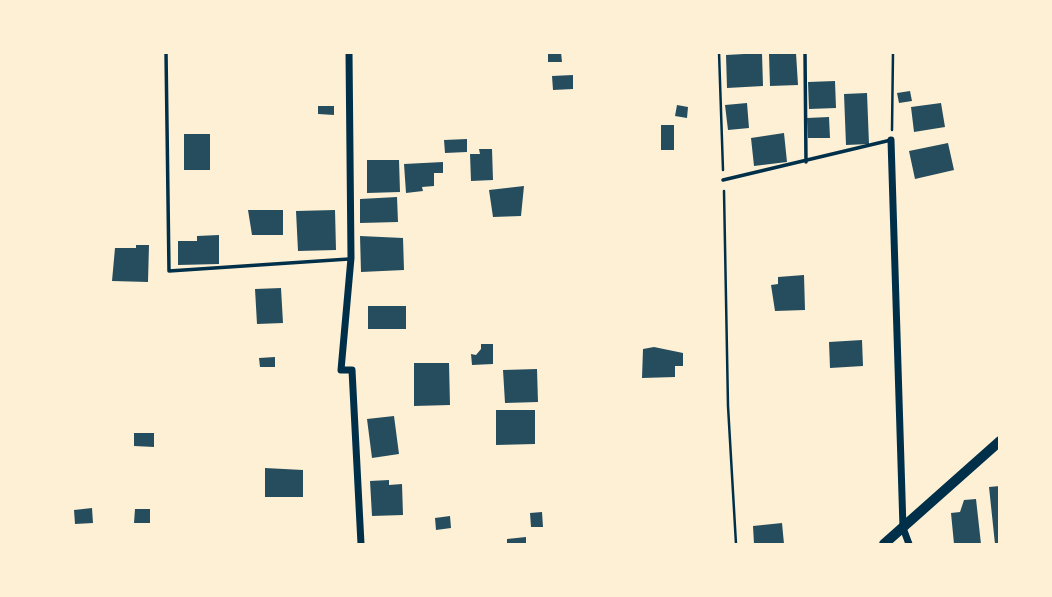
<!DOCTYPE html>
<html>
<head>
<meta charset="utf-8">
<style>
  body { margin:0 }
  #map { position:relative; width:1052px; height:597px; overflow:hidden; background:#fdf0d5; font-family:"Titillium Web",sans-serif }
  canvas { display:block }
  .frame { position:absolute; inset:0; border:54px solid #fdf0d5; pointer-events:none }
</style>
</head>
<body>
<div id="map">
<canvas width="1052" height="597"></canvas>
<div class="frame"></div>
</div>
<script>
const c = document.querySelector('canvas').getContext('2d');
c.lineJoin = 'round';
function paint(path, color) { c.fillStyle = color; c.fill(path, 'evenodd'); }
const shape = rows => new Path2D(rows.map(r => 'M' + r).join(''));
function strokePath(path, color, width, dash) { c.strokeStyle = color; c.lineWidth = width; c.lineCap = dash ? 'butt' : 'round'; c.setLineDash(dash || []); c.stroke(path); }
const building = shape([
  [548,52,561,52,562,62,548,62],
  [762,53,763,86,727,88,726,55],
  [796,53,798,85,770,86,769,54],
  [573,75,573,89,553,90,552,76],
  [835,81,836,108,809,109,808,82],
  [910,91,912,101,899,103,897,93],
  [867,93,869,144,846,145,844,94],
  [747,103,749,128,728,130,725,105],
  [941,103,945,127,914,132,911,107],
  [677,105,688,107,687,118,675,116],
  [318,106,334,106,334,115,318,114],
  [829,117,830,138,808,138,807,118],
  [661,125,674,125,674,150,661,150],
  [784,133,787,162,754,166,751,138],
  [184,134,210,134,210,170,184,170],
  [467,139,467,152,445,153,444,140],
  [948,143,954,170,915,179,909,151],
  [479,149,492,149,493,180,471,181,470,154,480,154],
  [367,160,399,160,400,192,367,193],
  [443,162,443,173,434,173,434,186,422,187,423,191,406,193,404,164],
  [524,186,521,216,493,217,489,190],
  [397,197,398,222,360,223,360,199],
  [248,210,283,210,283,235,252,235],
  [335,210,336,250,298,251,296,211],
  [219,235,219,264,178,265,178,241,197,241,197,236],
  [360,236,403,238,404,270,361,272],
  [136,245,149,245,148,282,112,281,115,248,136,248],
  [804,275,805,310,775,311,771,285,778,284,778,277],
  [281,288,283,323,257,324,255,289],
  [368,306,406,306,406,329,368,329],
  [862,340,863,366,830,368,829,342],
  [481,344,493,344,493,364,472,365,471,354,476,355,481,349],
  [654,347,683,353,683,366,675,366,675,377,642,378,643,349],
  [275,357,275,367,260,367,259,358],
  [414,363,449,363,450,405,414,406],
  [537,369,538,402,505,403,503,370],
  [496,410,535,410,535,444,496,445],
  [394,416,399,454,372,458,367,419],
  [134,433,154,433,154,447,134,446],
  [265,468,303,470,303,497,265,497],
  [389,480,389,485,402,484,403,515,372,516,370,481],
  [1000,486,1000,544,995,544,989,487],
  [976,499,981,544,954,544,951,513,960,512,964,500],
  [92,508,93,523,75,524,74,510],
  [135,509,150,509,150,523,134,523],
  [542,512,543,527,531,527,530,513],
  [450,516,451,528,436,530,435,518],
  [782,523,784,544,754,544,753,526],
  [526,537,526,544,507,544,507,539]
]);
const path = shape([
  [719,52,723,170],
  [892,130,893,52],
  [724,191,728,406,736,544]
]);
const service = shape([
  [166,52,169,271,349,259],
  [805,52,806,162],
  [723,180,891,140]
]);
const minor = shape([
  [349,52,351,258,341,370,352,370,361,544],
  [891,140,903,528,909,544]
]);
const tertiary = shape([
  [884,544,1000,441]
]);
paint(building, '#264d5e');
strokePath(path, '#003049', 2.5);
strokePath(service, '#003049', 3.5);
strokePath(minor, '#003049', 7);
strokePath(tertiary, '#003049', 10);
</script>
</body>
</html>
